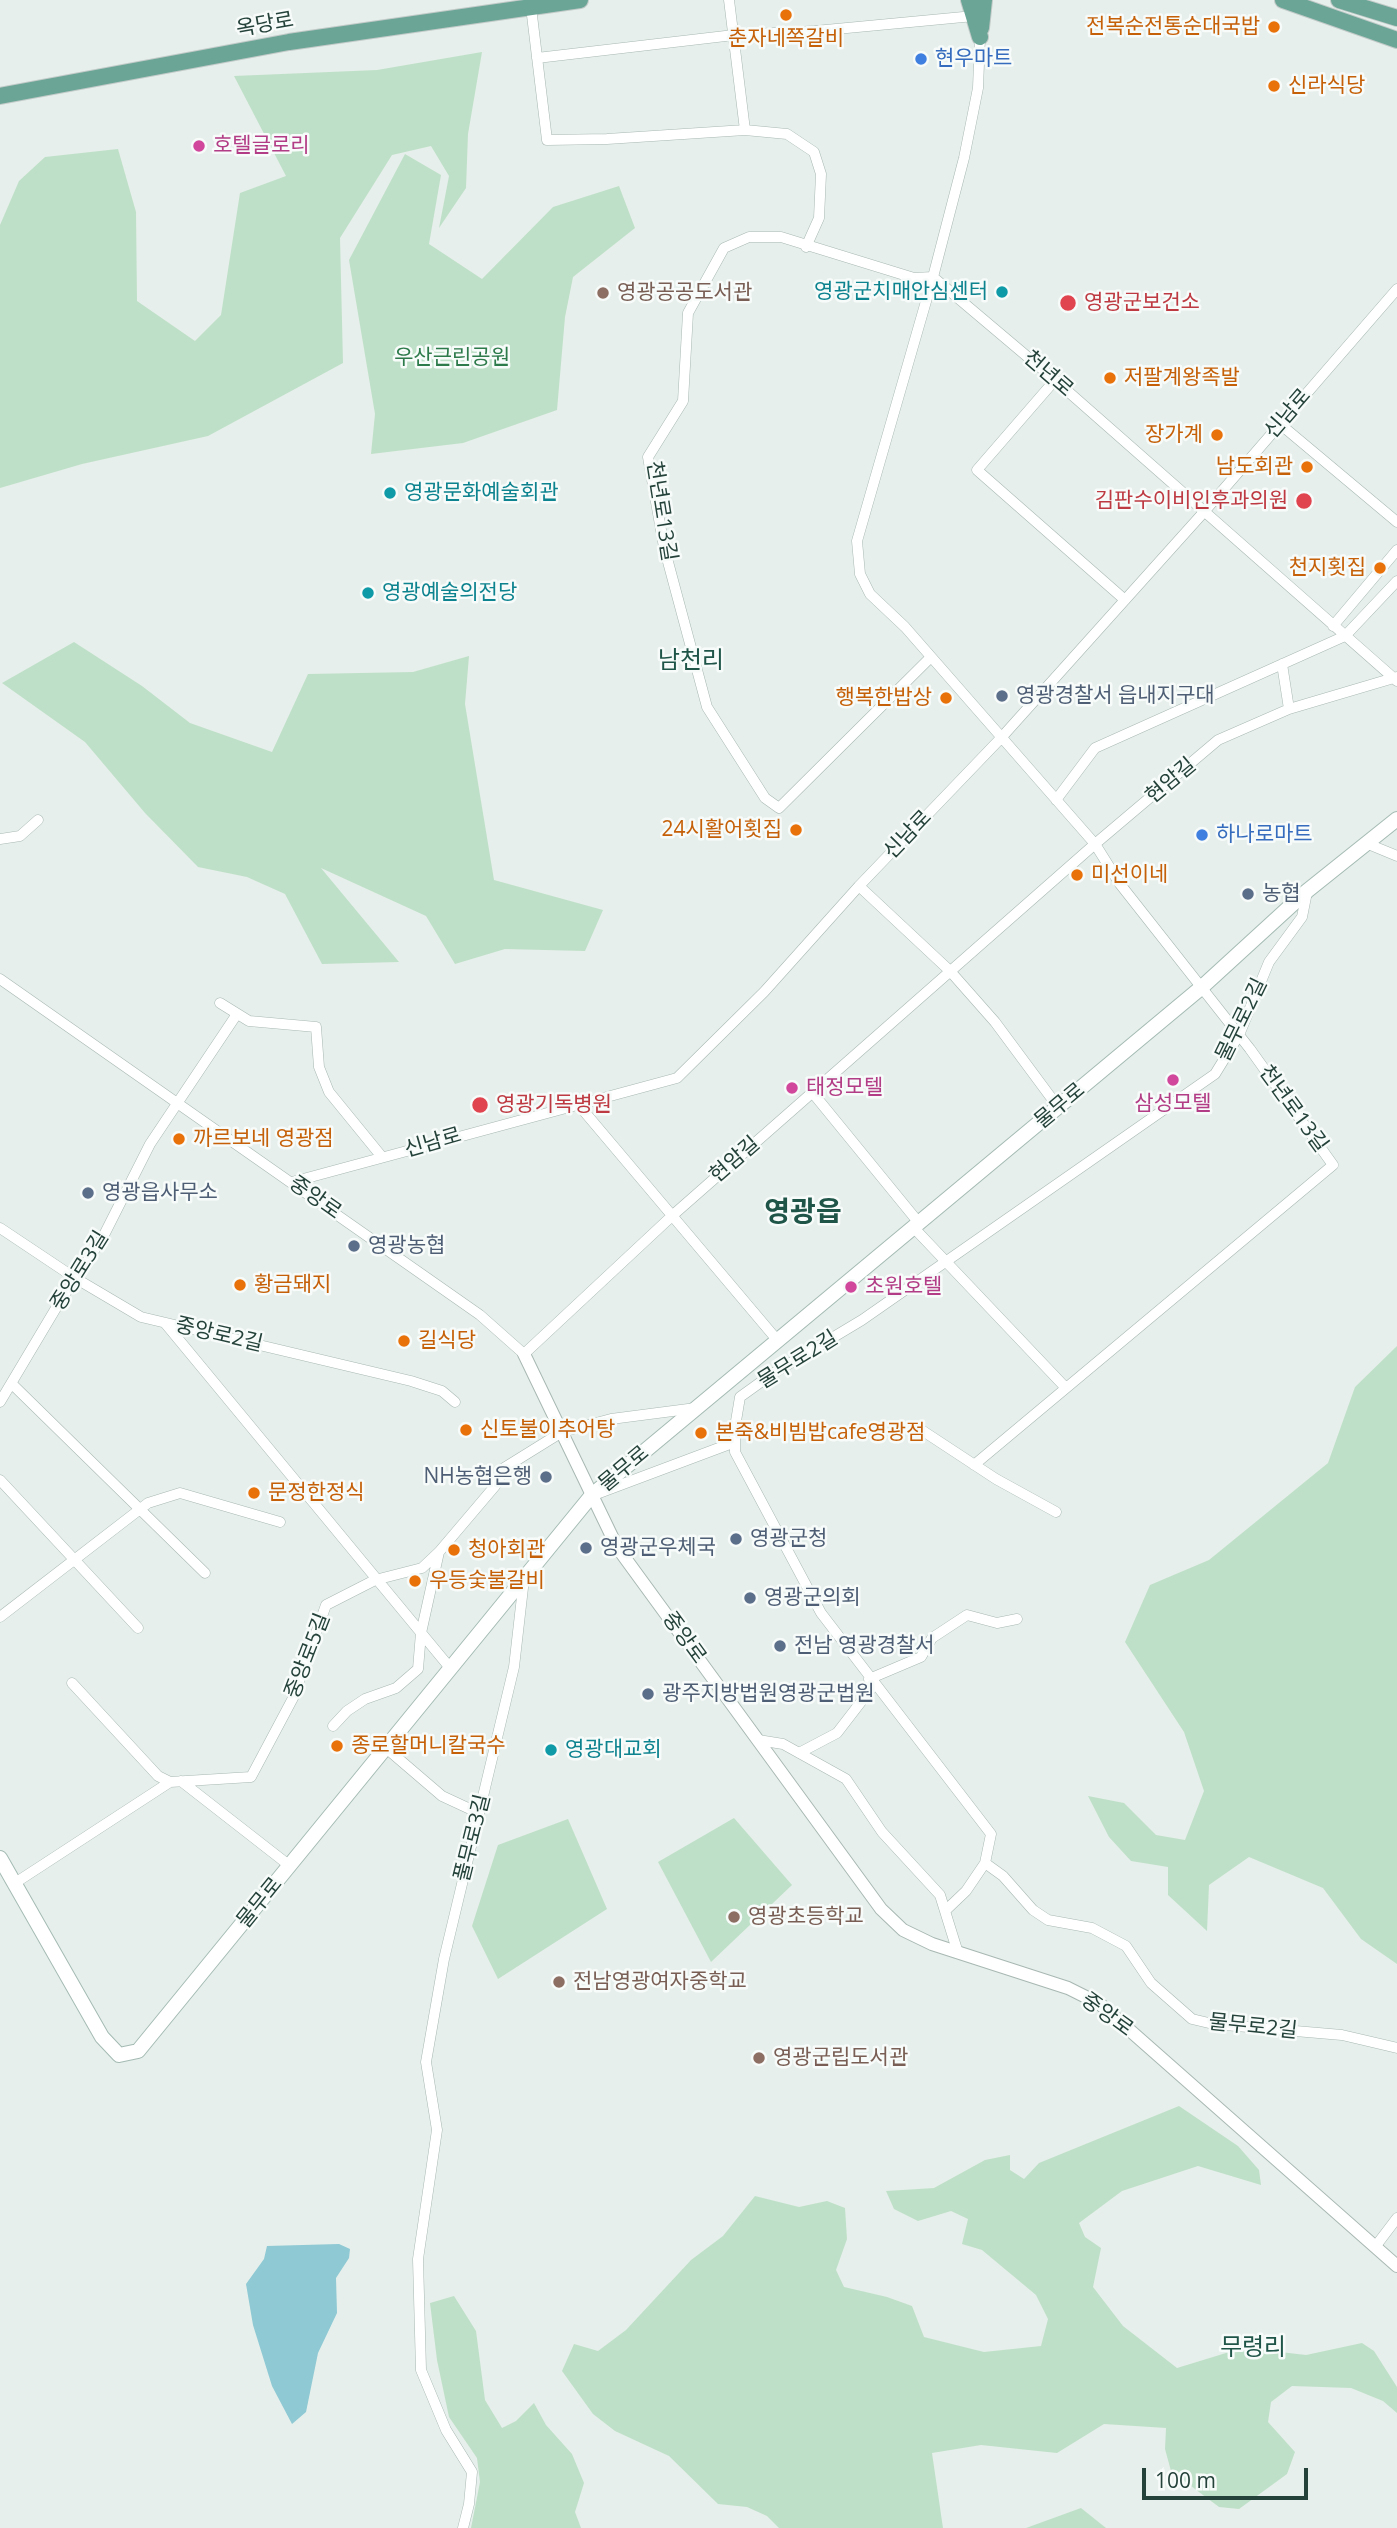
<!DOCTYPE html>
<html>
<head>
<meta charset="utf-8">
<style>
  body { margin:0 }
  #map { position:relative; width:1397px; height:2528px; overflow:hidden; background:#e6efeb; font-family:"Open Sans",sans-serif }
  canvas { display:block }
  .scale { position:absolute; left:1142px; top:2468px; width:166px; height:32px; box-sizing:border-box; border:4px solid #24423a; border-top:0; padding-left:9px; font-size:21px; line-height:24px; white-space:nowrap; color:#24423a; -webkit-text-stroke:5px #f7fbf9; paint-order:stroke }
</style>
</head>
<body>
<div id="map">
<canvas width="1397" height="2528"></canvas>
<div class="scale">100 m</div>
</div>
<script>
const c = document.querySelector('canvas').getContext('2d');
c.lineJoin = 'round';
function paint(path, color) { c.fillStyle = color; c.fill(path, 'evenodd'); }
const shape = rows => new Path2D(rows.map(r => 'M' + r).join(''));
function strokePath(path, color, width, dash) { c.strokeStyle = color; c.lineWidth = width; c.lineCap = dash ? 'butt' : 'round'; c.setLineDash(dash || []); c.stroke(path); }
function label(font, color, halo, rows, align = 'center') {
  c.font = font + ' "Open Sans","Noto Sans KR",sans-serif'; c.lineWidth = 5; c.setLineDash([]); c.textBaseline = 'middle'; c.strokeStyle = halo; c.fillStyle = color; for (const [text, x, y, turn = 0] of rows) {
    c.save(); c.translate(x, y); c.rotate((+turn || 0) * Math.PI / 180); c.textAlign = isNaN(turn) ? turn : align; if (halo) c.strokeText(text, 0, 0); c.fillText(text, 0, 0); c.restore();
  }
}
const green = shape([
  [482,52,468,134,466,188,439,228,449,176,431,146,392,155,340,238,343,363,208,436,82,464,0,488,0,225,19,181,45,157,118,149,136,212,137,301,195,341,221,315,240,193,286,176,234,76,377,70],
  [405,154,441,175,429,244,482,279,553,207,619,186,635,228,573,277,565,317,557,410,463,443,371,454,375,414,349,260],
  [74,642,142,686,190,723,272,752,308,674,413,672,469,656,465,704,494,880,603,910,585,951,505,949,455,964,426,916,321,868,399,962,322,964,285,894,247,877,198,867,145,813,85,742,2,683],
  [1397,1346,1397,1964,1361,1939,1323,1888,1249,1857,1209,1885,1207,1931,1168,1895,1168,1867,1131,1861,1109,1837,1088,1796,1124,1803,1156,1835,1185,1840,1204,1791,1184,1732,1125,1642,1150,1585,1209,1560,1328,1463,1355,1387],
  [734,1818,792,1885,711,1962,658,1862],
  [568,1819,607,1909,498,1979,472,1926,498,1845],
  [1179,2106,1238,2146,1259,2170,1261,2185,1198,2166,1122,2191,1079,2223,1085,2237,1101,2248,1093,2287,1123,2326,1177,2368,1226,2353,1263,2350,1306,2355,1362,2343,1374,2351,1397,2387,1397,2413,1383,2401,1351,2388,1292,2386,1271,2402,1268,2422,1295,2452,1287,2474,1239,2509,1219,2507,1171,2471,1165,2449,1166,2428,1104,2424,1057,2453,981,2445,932,2453,943,2528,779,2528,767,2516,747,2507,718,2504,669,2456,615,2431,593,2414,562,2371,574,2344,598,2351,626,2330,691,2260,723,2236,755,2196,799,2207,827,2201,845,2208,847,2239,836,2270,844,2287,887,2297,912,2306,924,2337,984,2352,1041,2346,1048,2319,1036,2295,982,2250,962,2244,968,2219,951,2211,918,2221,894,2209,886,2191,934,2188,985,2160,1010,2155,1010,2170,1024,2179,1039,2163],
  [454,2296,476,2331,485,2400,502,2428,516,2421,534,2403,546,2425,572,2454,584,2483,575,2512,581,2528,471,2528,480,2482,477,2458,449,2417,437,2360,430,2303],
  [1081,2508,1106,2528,1026,2528]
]);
const water = shape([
  [339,2244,350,2249,349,2258,336,2278,337,2313,318,2353,306,2412,292,2424,272,2386,253,2325,246,2284,264,2259,267,2246]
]);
const minor = shape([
  [729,0,745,130],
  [531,7,547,140,607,139,745,130,787,134,814,152,821,174,819,218,806,247],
  [980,37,978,88,964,158,933,277,1055,380,1397,681],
  [537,58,734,35,815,31,974,16],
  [1055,380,977,470,1125,600],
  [1280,424,1397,522],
  [1333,626,1397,550],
  [931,657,779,808,765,798,707,707,664,547,648,457,683,401,688,313,724,248,749,237,781,237,914,278,933,277,857,541,860,574,870,594,905,627,1095,844,1120,884,1250,1049,1333,1165,974,1465],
  [1282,664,1289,709],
  [1056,800,1095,748,1345,636,1397,581],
  [0,839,20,836,38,820],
  [1368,844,1397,856],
  [859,886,950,971,995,1022,1058,1107],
  [1307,892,1302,917,1269,962,1239,1035,1215,1074,862,1320,772,1374,740,1397,735,1427,735,1452,821,1613,991,1834,985,1863,1003,1876,1033,1910,1048,1920,1092,1928,1126,1946,1151,1983,1192,2019,1213,2024,1342,2035,1397,2048],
  [0,979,480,1315,524,1354,673,1215,1095,844,1218,740,1289,709,1397,677],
  [220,1003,249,1021,316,1027,319,1067,329,1092,382,1157],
  [812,1092,919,1223],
  [577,1103,778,1341],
  [292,1182,677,1078,764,992,859,886,1001,738,1203,513,1397,289],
  [0,1228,75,1278,141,1317,411,1381,442,1391,455,1402],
  [914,1228,1065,1387],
  [165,1323,451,1669],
  [12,1384,205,1573],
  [0,1402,59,1303,103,1237,150,1144,237,1014],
  [923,1431,996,1479,1056,1512],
  [0,1480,138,1628],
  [599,1493,735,1442],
  [0,1617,148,1503,180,1493,280,1522],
  [869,1679,921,1657,932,1638,967,1615,997,1623,1017,1619],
  [72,1683,158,1776,170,1782,251,1777,293,1698,326,1605,375,1580,422,1568,439,1552,495,1486,504,1468,562,1432,611,1419,696,1408],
  [333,1726,347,1711,365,1699,396,1688,418,1669,421,1633,439,1552],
  [758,1740,783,1744,846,1779,882,1832,940,1895,958,1953],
  [386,1748,442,1796,470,1809,481,1807],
  [799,1753,837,1733,874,1685],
  [181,1781,290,1866],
  [15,1883,170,1782],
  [945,1911,966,1891,985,1863],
  [1375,2247,1397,2218],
  [463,2528,469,2504,472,2472,446,2430,421,2370,418,2259,437,2130,426,2062,444,1959,514,1667,524,1579]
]);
const tertiary = shape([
  [524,1354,617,1547,881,1909,903,1930,932,1944,1068,1988,1100,2004,1397,2266]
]);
const secondary = shape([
  [0,1858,102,2037,119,2055,138,2051,592,1495,1202,987,1307,891,1397,819]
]);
const primary = shape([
  [969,0,980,37],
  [1283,0,1397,40],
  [1339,0,1397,18],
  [981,28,984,0],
  [0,96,289,42,580,0]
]);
const markers = [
  [786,15,7,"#e8710a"],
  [1274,27,7,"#e8710a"],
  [921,59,7,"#3f7fe0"],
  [1274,86,7,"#e8710a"],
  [199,146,7,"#d1479c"],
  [1002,292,7,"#0f9aa8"],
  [603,293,7,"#8d6e63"],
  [1068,303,9,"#e0444e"],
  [1110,378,7,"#e8710a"],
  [1217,435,7,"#e8710a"],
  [1307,467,7,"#e8710a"],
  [390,493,7,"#0f9aa8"],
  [1304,501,9,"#e0444e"],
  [1380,568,7,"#e8710a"],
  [368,593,7,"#0f9aa8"],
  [1002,696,7,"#5c6f8a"],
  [946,698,7,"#e8710a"],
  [796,830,7,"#e8710a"],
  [1202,835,7,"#3f7fe0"],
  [1077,875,7,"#e8710a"],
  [1248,894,7,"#5c6f8a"],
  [1173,1080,7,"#d1479c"],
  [792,1088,7,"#d1479c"],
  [480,1105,9,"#e0444e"],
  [179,1139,7,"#e8710a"],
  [88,1193,7,"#5c6f8a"],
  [354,1246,7,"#5c6f8a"],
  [240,1285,7,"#e8710a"],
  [851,1287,7,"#d1479c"],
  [404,1341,7,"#e8710a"],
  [466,1430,7,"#e8710a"],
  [701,1433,7,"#e8710a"],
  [546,1477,7,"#5c6f8a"],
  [254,1493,7,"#e8710a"],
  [736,1539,7,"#5c6f8a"],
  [586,1548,7,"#5c6f8a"],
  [454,1550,7,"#e8710a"],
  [415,1581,7,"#e8710a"],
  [750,1598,7,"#5c6f8a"],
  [780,1646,7,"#5c6f8a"],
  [648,1694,7,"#5c6f8a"],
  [337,1746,7,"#e8710a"],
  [551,1750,7,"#0f9aa8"],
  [734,1917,7,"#8d6e63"],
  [559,1982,7,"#8d6e63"],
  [759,2058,7,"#8d6e63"]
];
const streetNames = [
  ["옥당로",265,25,-10],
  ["천년로",1048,374,41],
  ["신남로",1288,414,-49],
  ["천년로13길",661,511,81],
  ["현암길",1171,781,-40],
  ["신남로",908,835,-46],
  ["물무로2길",1242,1020,-64],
  ["물무로",1060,1106,-40],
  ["천년로13길",1293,1109,54],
  ["신남로",433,1143,-16],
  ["현암길",735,1160,-41],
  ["중앙로",315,1198,35],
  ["중앙로3길",80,1271,-58],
  ["중앙로2길",219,1335,13],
  ["물무로2길",798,1360,-32],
  ["물무로",624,1469,-40],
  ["중앙로",684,1638,54],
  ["중앙로5길",308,1656,-69],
  ["풀무로3길",473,1838,-76],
  ["물무로",260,1903,-51],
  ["중앙로",1107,2015,36],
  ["물무로2길",1253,2027,6]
];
const foodNames = [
  ["전복순전통순대국밥",1260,27,"right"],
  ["춘자네쪽갈비",786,39,"center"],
  ["신라식당",1288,86],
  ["저팔계왕족발",1124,378],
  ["장가계",1203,435,"right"],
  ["남도회관",1293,467,"right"],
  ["천지횟집",1366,568,"right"],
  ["행복한밥상",932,698,"right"],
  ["24시활어횟집",782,830,"right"],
  ["미선이네",1091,875],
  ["까르보네 영광점",193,1139],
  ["황금돼지",254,1285],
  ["길식당",418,1341],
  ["신토불이추어탕",480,1430],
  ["본죽&비빔밥cafe영광점",715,1433],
  ["문정한정식",268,1493],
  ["청아회관",468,1550],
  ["우등숯불갈비",429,1581],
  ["종로할머니칼국수",351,1746]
];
const shopNames = [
  ["현우마트",935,59],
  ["하나로마트",1216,835]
];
const hotelNames = [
  ["호텔글로리",213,146],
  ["태정모텔",806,1088],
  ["삼성모텔",1173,1104,"center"],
  ["초원호텔",865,1287]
];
const cultureNames = [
  ["영광군치매안심센터",988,292,"right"],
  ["영광문화예술회관",404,493],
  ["영광예술의전당",382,593],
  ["영광대교회",565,1750]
];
const educationNames = [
  ["영광공공도서관",617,293],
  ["영광초등학교",748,1917],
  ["전남영광여자중학교",573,1982],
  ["영광군립도서관",773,2058]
];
const healthNames = [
  ["영광군보건소",1084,303],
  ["김판수이비인후과의원",1288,501,"right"],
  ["영광기독병원",496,1105]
];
const parkNames = [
  ["우산근린공원",452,358]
];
const serviceNames = [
  ["영광경찰서 읍내지구대",1016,696],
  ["농협",1262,894],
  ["영광읍사무소",102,1193],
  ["영광농협",368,1246],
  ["NH농협은행",532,1477,"right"],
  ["영광군청",750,1539],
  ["영광군우체국",600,1548],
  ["영광군의회",764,1598],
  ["전남 영광경찰서",794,1646],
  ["광주지방법원영광군법원",662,1694]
];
const quarterNames = [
  ["남천리",691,661],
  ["무령리",1253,2348]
];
const districtNames = [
  ["영광읍",803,1213]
];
paint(green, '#bfe0c8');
paint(water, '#8ec9d4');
strokePath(minor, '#a8b8b2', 11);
strokePath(tertiary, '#a8b8b2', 14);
strokePath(secondary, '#a4bbb3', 16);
strokePath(primary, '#c2cac8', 18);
strokePath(minor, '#fff', 10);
strokePath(tertiary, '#fff', 12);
strokePath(secondary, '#fff', 14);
strokePath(primary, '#6aa596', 16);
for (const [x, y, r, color] of markers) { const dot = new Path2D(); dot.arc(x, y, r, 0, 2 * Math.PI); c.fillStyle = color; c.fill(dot); strokePath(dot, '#f7fbf9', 2.5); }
label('21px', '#24423a', '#f7fbf9', streetNames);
label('21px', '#c56008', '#f7fbf9', foodNames, 'left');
label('21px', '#366cbe', '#f7fbf9', shopNames, 'left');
label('21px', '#b23c85', '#f7fbf9', hotelNames, 'left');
label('21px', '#0d838f', '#f7fbf9', cultureNames, 'left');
label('21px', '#785e54', '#f7fbf9', educationNames, 'left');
label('21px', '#be3a42', '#f7fbf9', healthNames, 'left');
label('21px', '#2d7a4b', '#f7fbf9', parkNames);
label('21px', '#4e5e75', '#f7fbf9', serviceNames, 'left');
label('24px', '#1f5548', '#f7fbf9', quarterNames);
label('bold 28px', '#1f5548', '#f7fbf9', districtNames);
</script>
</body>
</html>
